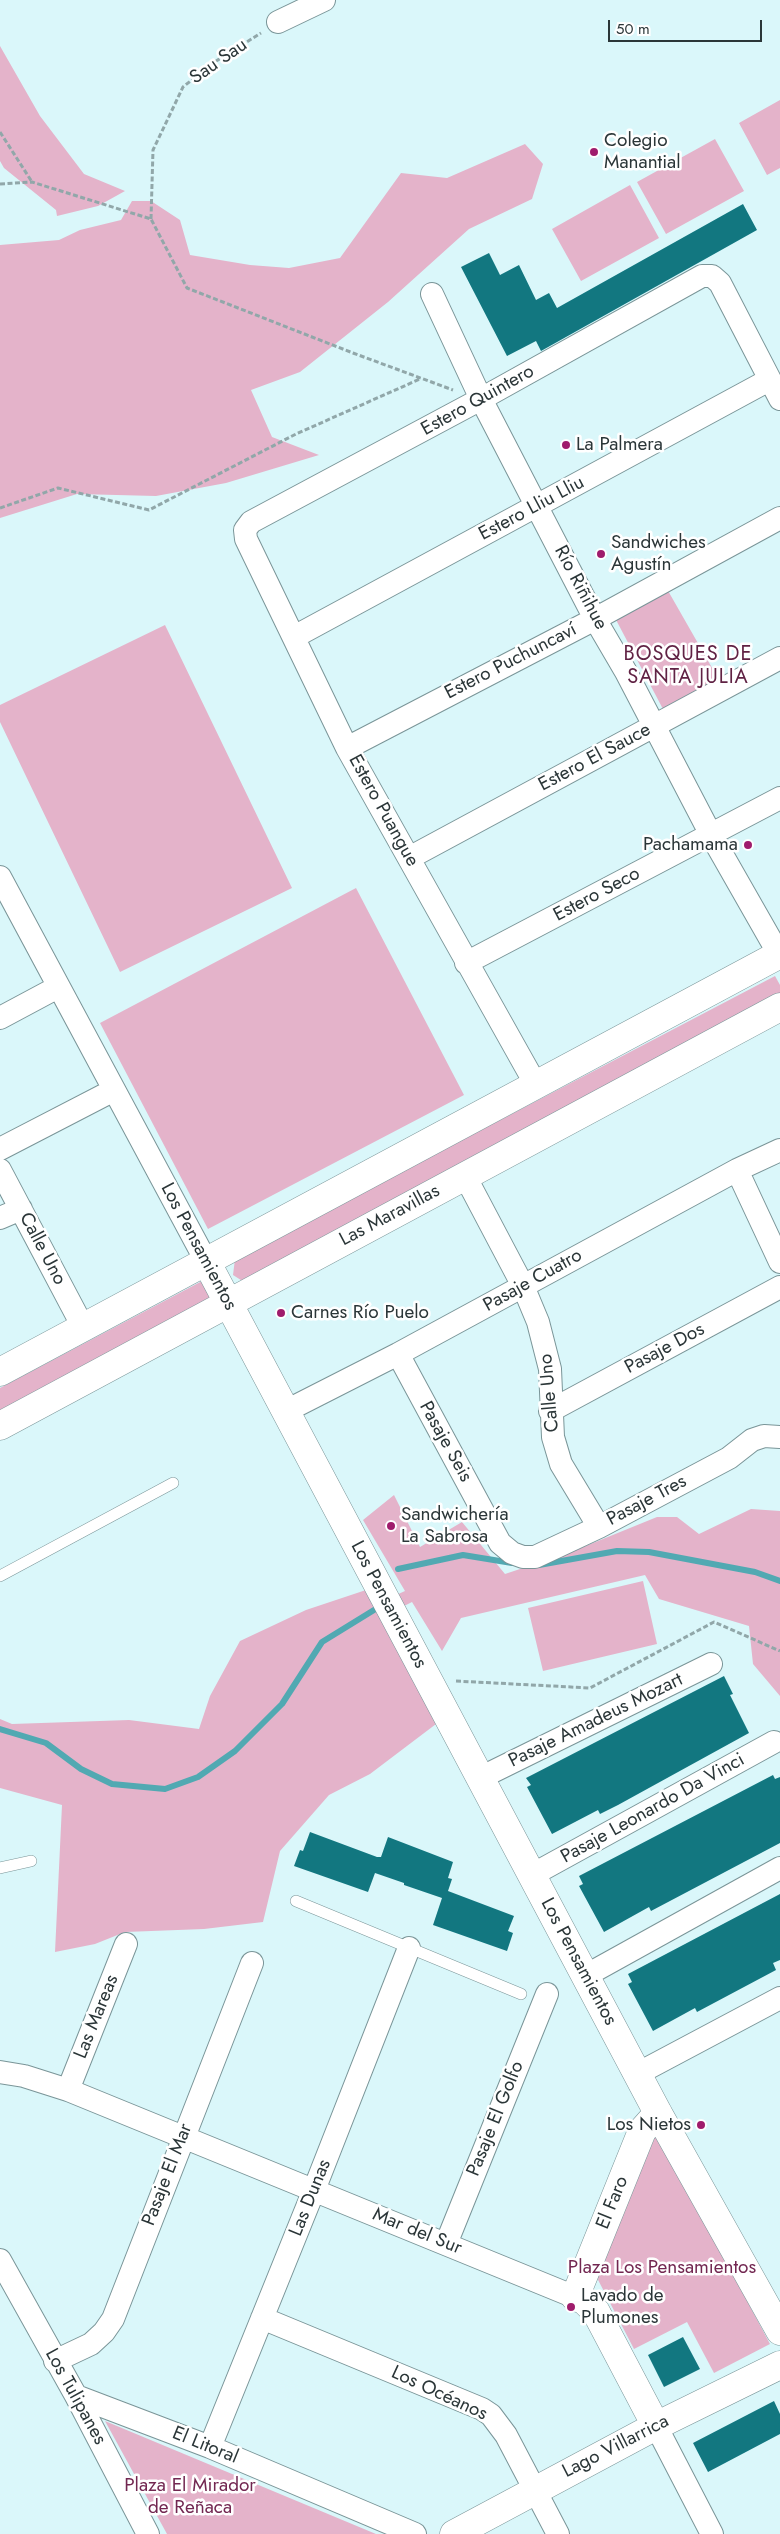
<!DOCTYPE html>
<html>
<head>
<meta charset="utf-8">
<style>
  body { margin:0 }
  #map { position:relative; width:780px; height:2534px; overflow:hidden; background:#daf7fa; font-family:Jost,sans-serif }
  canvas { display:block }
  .scale { position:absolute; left:608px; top:20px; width:154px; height:22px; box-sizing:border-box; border:2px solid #2b3638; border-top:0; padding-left:6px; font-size:15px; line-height:18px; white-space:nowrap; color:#2b3638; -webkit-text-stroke:4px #fff; paint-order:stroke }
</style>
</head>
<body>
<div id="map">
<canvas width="780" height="2534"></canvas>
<div class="scale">50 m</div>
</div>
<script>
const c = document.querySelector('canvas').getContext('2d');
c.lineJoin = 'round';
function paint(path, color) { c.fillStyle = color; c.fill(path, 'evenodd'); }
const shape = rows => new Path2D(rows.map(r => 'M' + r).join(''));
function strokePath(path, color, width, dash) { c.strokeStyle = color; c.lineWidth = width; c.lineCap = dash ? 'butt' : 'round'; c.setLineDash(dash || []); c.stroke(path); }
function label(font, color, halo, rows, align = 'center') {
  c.font = font + ' Jost,sans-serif'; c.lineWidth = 5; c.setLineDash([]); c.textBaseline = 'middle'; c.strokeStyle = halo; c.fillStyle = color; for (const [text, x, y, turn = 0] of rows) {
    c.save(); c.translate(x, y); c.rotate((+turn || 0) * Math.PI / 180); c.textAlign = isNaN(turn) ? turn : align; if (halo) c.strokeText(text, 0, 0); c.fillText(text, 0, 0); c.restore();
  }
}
const green = shape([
  [0,46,40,116,84,174,125,191,98,206,57,216,56,210,4,168,0,161],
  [780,100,780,168,767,175,739,123],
  [715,139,744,191,666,234,637,182],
  [525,144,543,164,532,199,469,229,388,302,300,372,251,390,272,437,319,455,226,483,156,496,77,494,0,518,0,245,59,240,80,230,121,220,132,201,151,201,180,220,190,255,250,265,289,268,340,258,401,173,447,178],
  [630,185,659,238,581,281,552,229],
  [667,589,719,680,664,711,614,616],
  [165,625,292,888,120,972,0,722,0,705],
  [356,888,464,1095,208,1229,100,1023],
  [775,976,780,985,780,996,244,1282,233,1275,235,1259],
  [204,1280,214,1298,0,1413,0,1388],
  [394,1495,420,1547,462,1522,505,1574,571,1552,657,1517,677,1517,699,1534,751,1509,780,1511,780,1696,753,1664,749,1626,659,1599,645,1575,461,1618,442,1651,412,1602,382,1617,440,1721,370,1774,329,1795,280,1851,263,1922,204,1929,125,1932,95,1944,55,1952,62,1805,0,1788,0,1719,12,1724,129,1720,199,1729,210,1696,240,1641,306,1610,366,1590,374,1605,405,1591,363,1520],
  [643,1581,657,1644,543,1671,528,1608],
  [657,2132,770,2344,714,2373,687,2322,634,2349,596,2276],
  [105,2421,376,2534,167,2534]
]);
const stream = shape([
  [539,1565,617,1551,649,1552,755,1572,780,1581],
  [398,1569,463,1555,512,1563],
  [0,1729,46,1743,81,1769,112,1784,165,1789,198,1777,235,1751,282,1704,322,1642,374,1610]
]);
const building = shape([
  [743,204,757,230,541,351,536,341,507,356,461,267,489,253,500,275,519,265,536,300,549,293,557,308],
  [724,1676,733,1694,730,1695,749,1733,618,1805,600,1814,598,1810,552,1834,527,1787,531,1785,526,1778],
  [773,1775,775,1779,780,1777,780,1843,651,1911,649,1907,604,1932,579,1886,583,1884,579,1876],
  [310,1832,377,1857,381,1857,388,1837,453,1862,448,1878,452,1879,448,1891,514,1916,508,1931,513,1933,507,1951,433,1925,442,1898,404,1885,404,1883,375,1873,368,1892,294,1866,300,1850,303,1851],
  [780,1894,780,1960,773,1963,776,1970,697,2012,695,2008,653,2031,628,1984,632,1982,628,1974],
  [683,2337,700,2369,664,2387,648,2355],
  [774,2401,780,2414,780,2434,708,2472,693,2443]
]);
const path = shape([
  [0,132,32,182],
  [0,184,32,182,151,219,187,288,353,353,453,390],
  [151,219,153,150,183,87,213,63,261,33],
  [0,508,58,488,149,510,296,434,420,379],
  [456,1681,590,1688,714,1622,780,1651]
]);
const service = shape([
  [0,1576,173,1483],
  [0,1868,31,1861],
  [296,1901,521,1994]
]);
const minor = shape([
  [278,22,324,0],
  [432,294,481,399,595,619,626,672,711,835,780,956],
  [294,637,769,380],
  [347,748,595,619,780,518],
  [409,858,780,658],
  [0,877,206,1261],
  [466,963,780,798],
  [0,1018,58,987],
  [536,1085,347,748,246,539,245,530,251,522,481,399,702,276,712,276,720,283,780,399],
  [0,1149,114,1090],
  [0,1170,83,1327],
  [737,1170,780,1262],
  [465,1176,523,1286,538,1322,550,1369,553,1437,561,1464,599,1527],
  [0,1218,21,1209],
  [398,1354,500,1543,512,1553,523,1557,535,1557,599,1527,729,1458,752,1440,764,1436,780,1437],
  [286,1411,398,1354,737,1170,780,1150],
  [550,1411,780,1287],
  [480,1778,711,1664],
  [532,1875,774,1742],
  [585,1976,780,1868],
  [0,2072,24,2076,68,2090,575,2297],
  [637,2074,780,1998],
  [68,2090,126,1944],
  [446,2244,547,1994],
  [0,2260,76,2396,148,2534],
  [262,2318,482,2409,491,2415,506,2435,558,2534],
  [55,2361,91,2344,104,2332,113,2319,252,1963],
  [76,2396,210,2447,415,2534],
  [656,2426,712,2534],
  [210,2447,314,2190,409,1948]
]);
const tertiary = shape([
  [206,1261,658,2113,780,2331],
  [0,1372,780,954],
  [0,1426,780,1007],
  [656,2426,596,2312,584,2300,575,2297,642,2131,658,2113],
  [454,2534,656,2426,780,2365]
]);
const markers = [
  [594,152,5,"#9f1c6c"],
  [566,445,5,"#9f1c6c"],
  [601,554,5,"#9f1c6c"],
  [748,845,5,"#9f1c6c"],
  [281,1313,5,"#9f1c6c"],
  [391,1526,5,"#9f1c6c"],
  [701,2125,5,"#9f1c6c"],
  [571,2307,5,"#9f1c6c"]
];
const streetNames = [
  ["Sau Sau",219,62,-35],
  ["Estero Quintero",478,401,-29],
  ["Estero Lliu Lliu",532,509,-28],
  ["Río Riñihue",580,588,62],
  ["Estero Puchuncaví",511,662,-27],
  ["Estero El Sauce",595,758,-28],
  ["Estero Puangue",383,811,61],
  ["Estero Seco",597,895,-28],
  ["Las Maravillas",390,1216,-28],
  ["Los Pensamientos",198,1247,62],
  ["Calle Uno",42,1249,62],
  ["Pasaje Cuatro",533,1281,-29],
  ["Pasaje Dos",665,1349,-28],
  ["Calle Uno",550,1393,-95],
  ["Pasaje Seis",445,1442,61],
  ["Pasaje Tres",647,1501,-28],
  ["Los Pensamientos",388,1605,62],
  ["Pasaje Amadeus Mozart",596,1721,-26],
  ["Pasaje Leonardo Da Vinci",653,1809,-29],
  ["Los Pensamientos",578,1962,62],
  ["Las Mareas",97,2017,-68],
  ["Pasaje El Golfo",496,2119,-68],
  ["Pasaje El Mar",168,2175,-69],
  ["Las Dunas",311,2198,-68],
  ["El Faro",613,2203,-68],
  ["Mar del Sur",417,2232,22],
  ["Los Océanos",439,2394,25],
  ["Los Tulipanes",75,2397,61],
  ["El Litoral",205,2446,22],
  ["Lago Villarrica",616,2447,-27]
];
const poiNames = [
  ["Colegio",604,141],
  ["Manantial",604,163],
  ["La Palmera",576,445],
  ["Sandwiches",611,543],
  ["Agustín",611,565],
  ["Pachamama",738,845,"right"],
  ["Carnes Río Puelo",291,1313],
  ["Sandwichería",401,1515],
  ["La Sabrosa",401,1537],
  ["Los Nietos",691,2125,"right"],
  ["Lavado de",581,2296],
  ["Plumones",581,2318]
];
const parkNames = [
  ["Plaza Los Pensamientos",662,2268],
  ["Plaza El Mirador",190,2486],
  ["de Reñaca",190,2508]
];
const neighbourhoodNames = [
  ["BOSQUES DE",688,655],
  ["SANTA JULIA",688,678]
];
paint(green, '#e4b3ca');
strokePath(stream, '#51a9b2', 6);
paint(building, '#127780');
strokePath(service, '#7a9598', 12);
strokePath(minor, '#7a9598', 24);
strokePath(tertiary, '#7a9598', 29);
strokePath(path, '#91a7a9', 3, [5, 2.5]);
strokePath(service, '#fff', 11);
strokePath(minor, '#fff', 22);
strokePath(tertiary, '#fff', 28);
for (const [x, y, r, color] of markers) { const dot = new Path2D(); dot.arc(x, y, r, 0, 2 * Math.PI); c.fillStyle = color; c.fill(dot); strokePath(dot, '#fff', 2); }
label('19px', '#2b3638', '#fff', streetNames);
label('19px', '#2b3638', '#fff', poiNames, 'left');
label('19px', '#722751', '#fff', parkNames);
c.letterSpacing = '1px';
label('20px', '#602244', '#fff', neighbourhoodNames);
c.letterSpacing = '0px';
</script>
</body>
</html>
